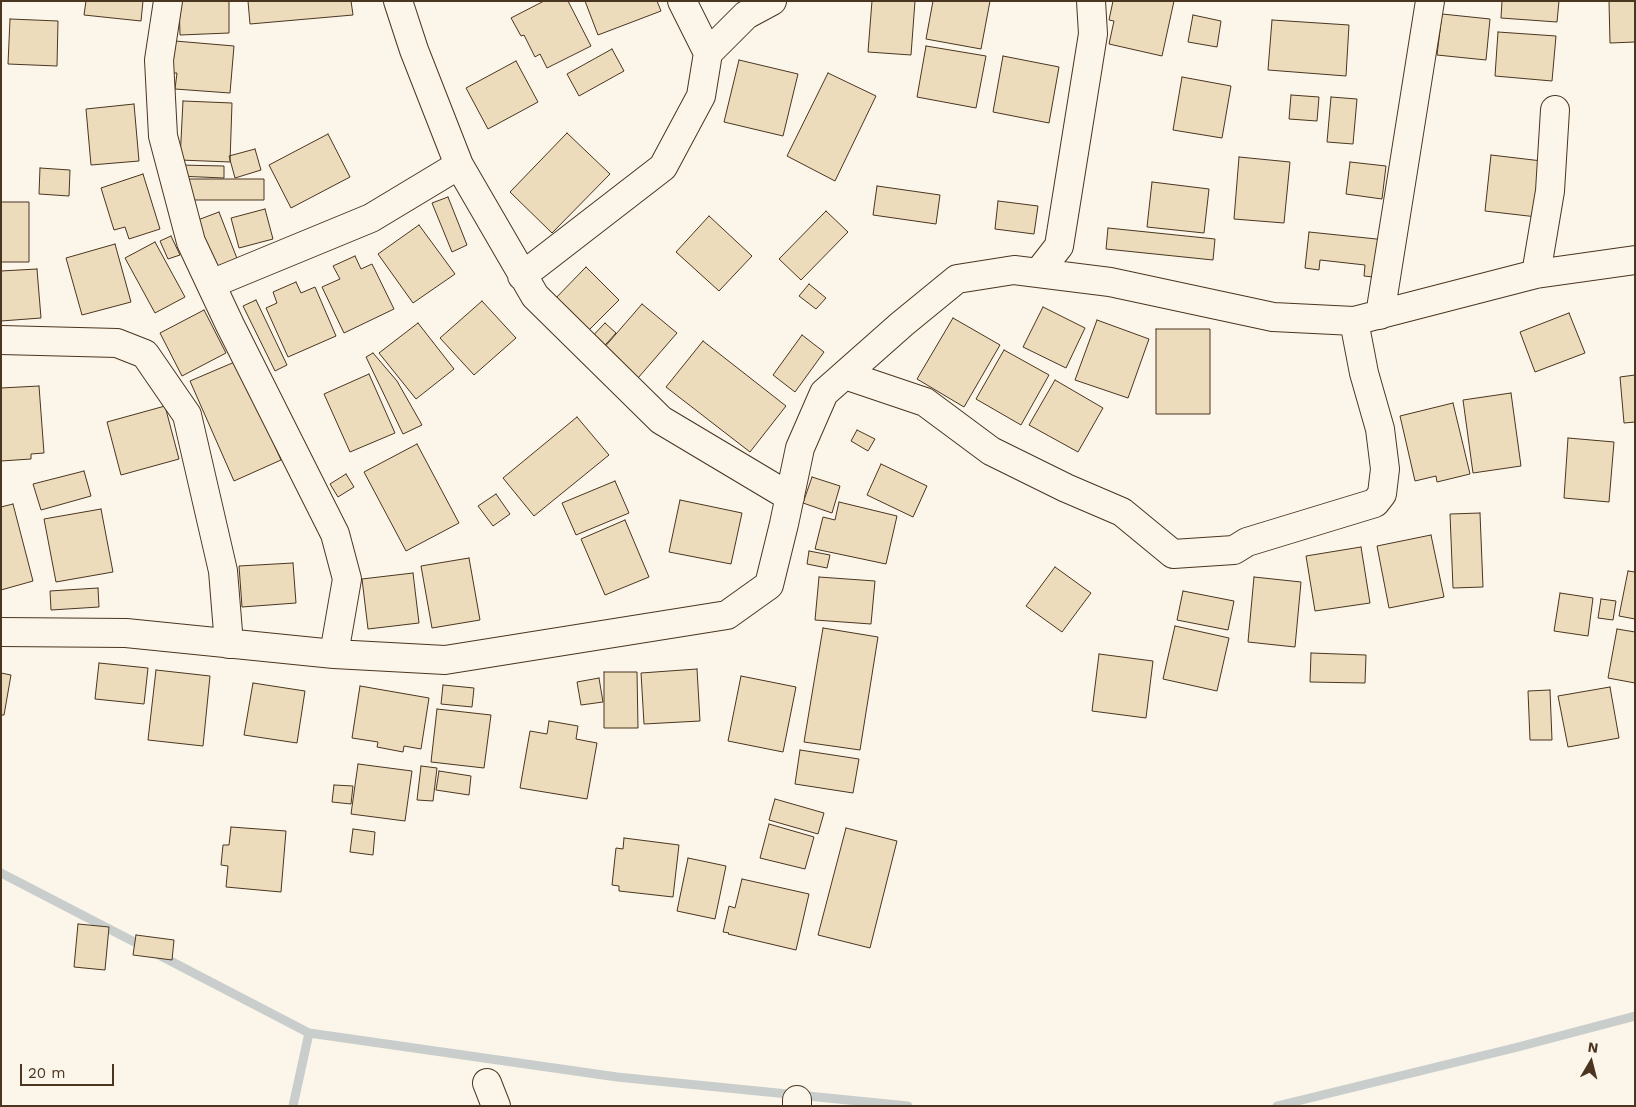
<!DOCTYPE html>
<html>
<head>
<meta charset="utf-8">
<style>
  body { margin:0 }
  #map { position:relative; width:1636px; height:1107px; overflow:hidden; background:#fbf6e9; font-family:"Work Sans",sans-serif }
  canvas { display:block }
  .frame { position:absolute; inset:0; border:2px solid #4a3520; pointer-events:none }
  .north { position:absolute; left:1566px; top:1037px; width:50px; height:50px; -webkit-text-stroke:4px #fbf6e9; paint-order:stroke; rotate:8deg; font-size:14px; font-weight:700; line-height:20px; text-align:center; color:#4a3520 }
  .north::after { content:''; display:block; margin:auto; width:18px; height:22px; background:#4a3520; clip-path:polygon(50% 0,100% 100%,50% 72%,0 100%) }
  .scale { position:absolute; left:20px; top:1064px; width:94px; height:22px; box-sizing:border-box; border:2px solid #4a3520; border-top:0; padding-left:6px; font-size:15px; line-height:18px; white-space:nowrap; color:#4a3520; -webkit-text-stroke:4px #fbf6e9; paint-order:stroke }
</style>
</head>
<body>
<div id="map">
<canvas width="1636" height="1107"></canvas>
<div class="frame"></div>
<div class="north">N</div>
<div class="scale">20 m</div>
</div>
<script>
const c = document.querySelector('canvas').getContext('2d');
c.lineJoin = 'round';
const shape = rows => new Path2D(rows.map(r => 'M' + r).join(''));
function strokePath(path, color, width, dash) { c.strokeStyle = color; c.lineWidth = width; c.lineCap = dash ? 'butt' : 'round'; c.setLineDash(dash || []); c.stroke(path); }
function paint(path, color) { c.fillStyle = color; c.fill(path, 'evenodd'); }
const stream = shape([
  [1,873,144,947],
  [157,954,309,1033,617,1077,908,1106],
  [293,1106,309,1033],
  [1277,1106,1518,1047,1635,1016]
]);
const building = shape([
  [86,1,143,1,141,21,84,15,86,1],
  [179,1,229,1,229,33,180,35,179,1],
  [248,1,351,1,353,15,250,24,248,1],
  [544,1,568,1,591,46,547,68,540,54,535,57,524,35,521,36,511,18,544,1],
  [585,1,657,1,661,11,598,35,585,1],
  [872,1,915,1,911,55,868,52,872,1],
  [933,1,990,1,981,49,926,39,933,1],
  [1113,1,1174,1,1162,56,1109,44,1114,21,1109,20,1113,1],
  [1502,1,1559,1,1557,22,1501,18,1502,1],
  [1609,1,1635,1,1635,42,1610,43,1609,1],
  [1442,14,1490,19,1486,60,1437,55,1442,14],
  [1193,15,1221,21,1217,47,1188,42,1193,15],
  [10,19,58,21,57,66,8,64,10,19],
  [1272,20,1349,25,1346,76,1268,70,1272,20],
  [1498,32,1556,36,1552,81,1495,76,1498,32],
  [175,41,234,46,230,93,175,89,177,73,172,73,175,41],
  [926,46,986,56,976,108,917,97,926,46],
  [612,49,624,71,579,96,567,74,612,49],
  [1003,56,1059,67,1049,123,993,112,1003,56],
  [739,60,798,74,783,136,724,122,739,60],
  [516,61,538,102,488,129,466,88,516,61],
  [828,73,876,96,835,181,787,156,828,73],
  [1182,77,1231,86,1222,138,1173,130,1182,77],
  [1291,95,1319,97,1317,121,1289,119,1291,95],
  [1331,97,1357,99,1353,144,1327,142,1331,97],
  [183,101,232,103,230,162,180,160,183,101],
  [134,104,139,161,91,165,86,109,134,104],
  [567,133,610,174,552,233,510,192,567,133],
  [328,134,350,177,291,208,269,165,328,134],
  [255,149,261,170,235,178,229,156,255,149],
  [1491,155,1542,161,1537,217,1485,211,1491,155],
  [1239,157,1290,162,1284,223,1234,219,1239,157],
  [1350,162,1386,166,1382,199,1346,194,1350,162],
  [179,165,224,166,224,178,178,176,179,165],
  [40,168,70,170,69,196,39,194,40,168],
  [143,174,160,229,129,239,125,227,114,230,101,188,143,174],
  [184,179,264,179,264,200,184,200,184,179],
  [1152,182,1209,189,1204,233,1147,227,1152,182],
  [877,186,940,195,936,224,873,215,877,186],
  [448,197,467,245,452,252,432,203,448,197],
  [998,201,1038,206,1034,234,995,229,998,201],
  [1,202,29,202,29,262,1,262,1,202],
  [265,209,273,239,239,248,231,218,265,209],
  [826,211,848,232,801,280,779,259,826,211],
  [219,212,238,261,214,271,195,221,219,212],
  [709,216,752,256,719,291,676,252,709,216],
  [419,225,455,274,413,303,378,254,419,225],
  [1108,228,1215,239,1213,260,1106,249,1108,228],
  [1309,232,1386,240,1382,278,1364,276,1365,265,1320,260,1319,270,1305,268,1309,232],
  [171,236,180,255,168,259,160,241,171,236],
  [155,242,185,297,155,313,125,258,155,242],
  [115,244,131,302,82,315,66,258,115,244],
  [355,256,361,269,372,264,394,309,344,333,322,287,340,279,333,266,355,256],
  [586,267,619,300,583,336,551,303,586,267],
  [37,269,41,318,1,321,1,271,37,269],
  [296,282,301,293,315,287,336,336,288,357,266,308,277,303,273,292,296,282],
  [809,284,826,298,816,309,799,296,809,284],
  [256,300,287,365,275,371,243,306,256,300],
  [482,301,516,338,474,375,440,338,482,301],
  [642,304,677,333,638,378,603,349,642,304],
  [1043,307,1085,328,1066,368,1023,347,1043,307],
  [204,310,226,353,182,376,160,333,204,310],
  [1569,313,1585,353,1535,372,1520,332,1569,313],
  [953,318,1000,345,964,407,917,379,953,318],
  [1097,320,1149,339,1128,398,1075,380,1097,320],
  [418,323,454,369,416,399,379,353,418,323],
  [605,323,616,333,597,354,586,343,605,323],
  [1156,329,1210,329,1210,414,1156,414,1156,329],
  [802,335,824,352,795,392,773,375,802,335],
  [703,341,786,406,750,452,666,387,703,341],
  [1004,350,1049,375,1021,425,976,399,1004,350],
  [373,353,397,381,422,425,403,434,366,357,373,353],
  [237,361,281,460,234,481,190,381,237,361],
  [369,374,395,433,350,452,324,394,369,374],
  [1635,375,1635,422,1624,423,1620,377,1635,375],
  [1055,380,1103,408,1078,452,1029,425,1055,380],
  [39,386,44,453,31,454,31,459,1,461,1,388,39,386],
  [1511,393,1521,466,1473,473,1463,400,1511,393],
  [1453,403,1470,474,1437,482,1436,476,1415,481,1400,416,1453,403],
  [165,406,179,459,121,475,107,422,165,406],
  [577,417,609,455,534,516,503,478,577,417],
  [857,430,875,439,868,451,851,441,857,430],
  [1568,438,1614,442,1609,502,1564,498,1568,438],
  [417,444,459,523,406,551,364,472,417,444],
  [881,464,927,486,913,517,867,495,881,464],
  [84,471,91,496,41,510,33,484,84,471],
  [346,474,354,487,338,497,330,484,346,474],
  [812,477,840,486,832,513,803,503,812,477],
  [615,481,629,513,576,535,562,503,615,481],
  [496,494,510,514,493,526,478,506,496,494],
  [680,500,742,513,731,564,669,552,680,500],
  [839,502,897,516,886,564,815,549,823,517,835,520,839,502],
  [13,504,33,581,1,590,1,507,13,504],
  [101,509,113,572,56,582,44,519,101,509],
  [1480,513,1483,587,1453,588,1450,514,1480,513],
  [625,520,649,577,605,595,581,539,625,520],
  [1431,535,1444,597,1389,608,1377,546,1431,535],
  [1361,547,1370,603,1315,611,1306,556,1361,547],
  [809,551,830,555,827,568,807,564,809,551],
  [469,558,480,620,432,628,421,566,469,558],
  [293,563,296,603,242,607,239,566,293,563],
  [1055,567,1091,593,1062,632,1026,606,1055,567],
  [1628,571,1635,572,1635,619,1619,616,1628,571],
  [413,573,419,623,368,629,362,579,413,573],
  [819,577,875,581,871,624,815,620,819,577],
  [1254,577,1301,582,1295,647,1248,642,1254,577],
  [98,588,99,607,51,610,50,591,98,588],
  [1183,591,1234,601,1228,630,1177,620,1183,591],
  [1560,593,1593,598,1588,636,1554,631,1560,593],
  [1601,599,1616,601,1613,620,1598,618,1601,599],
  [1175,626,1229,638,1217,691,1163,679,1175,626],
  [823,628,878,637,860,750,804,742,823,628],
  [1617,629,1635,632,1635,683,1608,678,1617,629],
  [1311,653,1366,655,1365,683,1310,682,1311,653],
  [1099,654,1153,661,1146,718,1092,711,1099,654],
  [99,663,148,668,144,704,95,699,99,663],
  [697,669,700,721,644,724,641,673,697,669],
  [156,670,210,676,203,746,148,740,156,670],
  [604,672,637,672,638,728,604,728,604,672],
  [1,673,11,675,4,715,1,715,1,673],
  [741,676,796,687,783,752,728,741,741,676],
  [599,678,603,702,581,705,577,682,599,678],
  [253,683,305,691,297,743,244,735,253,683],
  [443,685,474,688,472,707,441,704,443,685],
  [360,686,429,698,421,749,404,746,403,752,377,747,378,742,352,738,360,686],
  [1610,687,1619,738,1568,747,1558,696,1610,687],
  [1550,690,1552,740,1530,740,1528,691,1550,690],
  [437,709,491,715,484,768,431,762,437,709],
  [549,721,578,726,576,739,597,743,587,799,520,788,530,731,547,734,549,721],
  [800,750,859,759,853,793,795,784,800,750],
  [358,764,412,771,405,821,351,814,358,764],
  [421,766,437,768,433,801,417,800,421,766],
  [439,771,471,776,469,795,436,790,439,771],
  [334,785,353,786,351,804,332,802,334,785],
  [775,799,824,813,818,834,769,820,775,799],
  [769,824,814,837,805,869,760,858,769,824],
  [231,827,286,831,281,892,226,887,228,866,221,865,223,845,229,845,231,827],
  [846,828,897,841,870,948,818,935,846,828],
  [353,829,375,832,373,855,350,852,353,829],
  [624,838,679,845,673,897,619,891,619,886,612,885,616,848,623,849,624,838],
  [688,858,726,866,715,919,677,911,688,858],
  [742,879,809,894,796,950,728,934,729,933,723,932,729,906,735,908,742,879],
  [78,924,109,927,105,970,74,967,78,924],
  [136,935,174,940,172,960,133,955,136,935]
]);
const minor = shape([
  [168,1,159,60,163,136,191,242,230,325,335,534,347,579,334,654],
  [398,1,414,50,459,165,535,296,661,420,790,497],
  [708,53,746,15,772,1],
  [1038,273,1059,246,1093,34,1091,1],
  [1536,274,1550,191,1555,110],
  [522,276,663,167,701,96,708,53,682,1],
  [211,284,371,218,459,165],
  [1380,315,1430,1],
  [1,340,117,343,145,354,187,415,223,571,229,644],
  [845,375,925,402,991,451,1066,488,1122,512,1173,554,1234,550,1247,542,1375,503,1382,494,1385,469,1380,429,1364,373,1354,321],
  [1,632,126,633,334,654,445,660,727,615,769,585,784,524,800,448,824,393,902,324,957,279,1014,270,1110,282,1273,317,1354,321,1536,274,1635,260],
  [487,1083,496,1106],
  [797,1100,797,1106]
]);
strokePath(stream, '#c9cecd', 9);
paint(building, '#ecdcbc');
strokePath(building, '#4a3520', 1);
strokePath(minor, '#4a3520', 30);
strokePath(minor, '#fbf6e9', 28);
</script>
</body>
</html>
